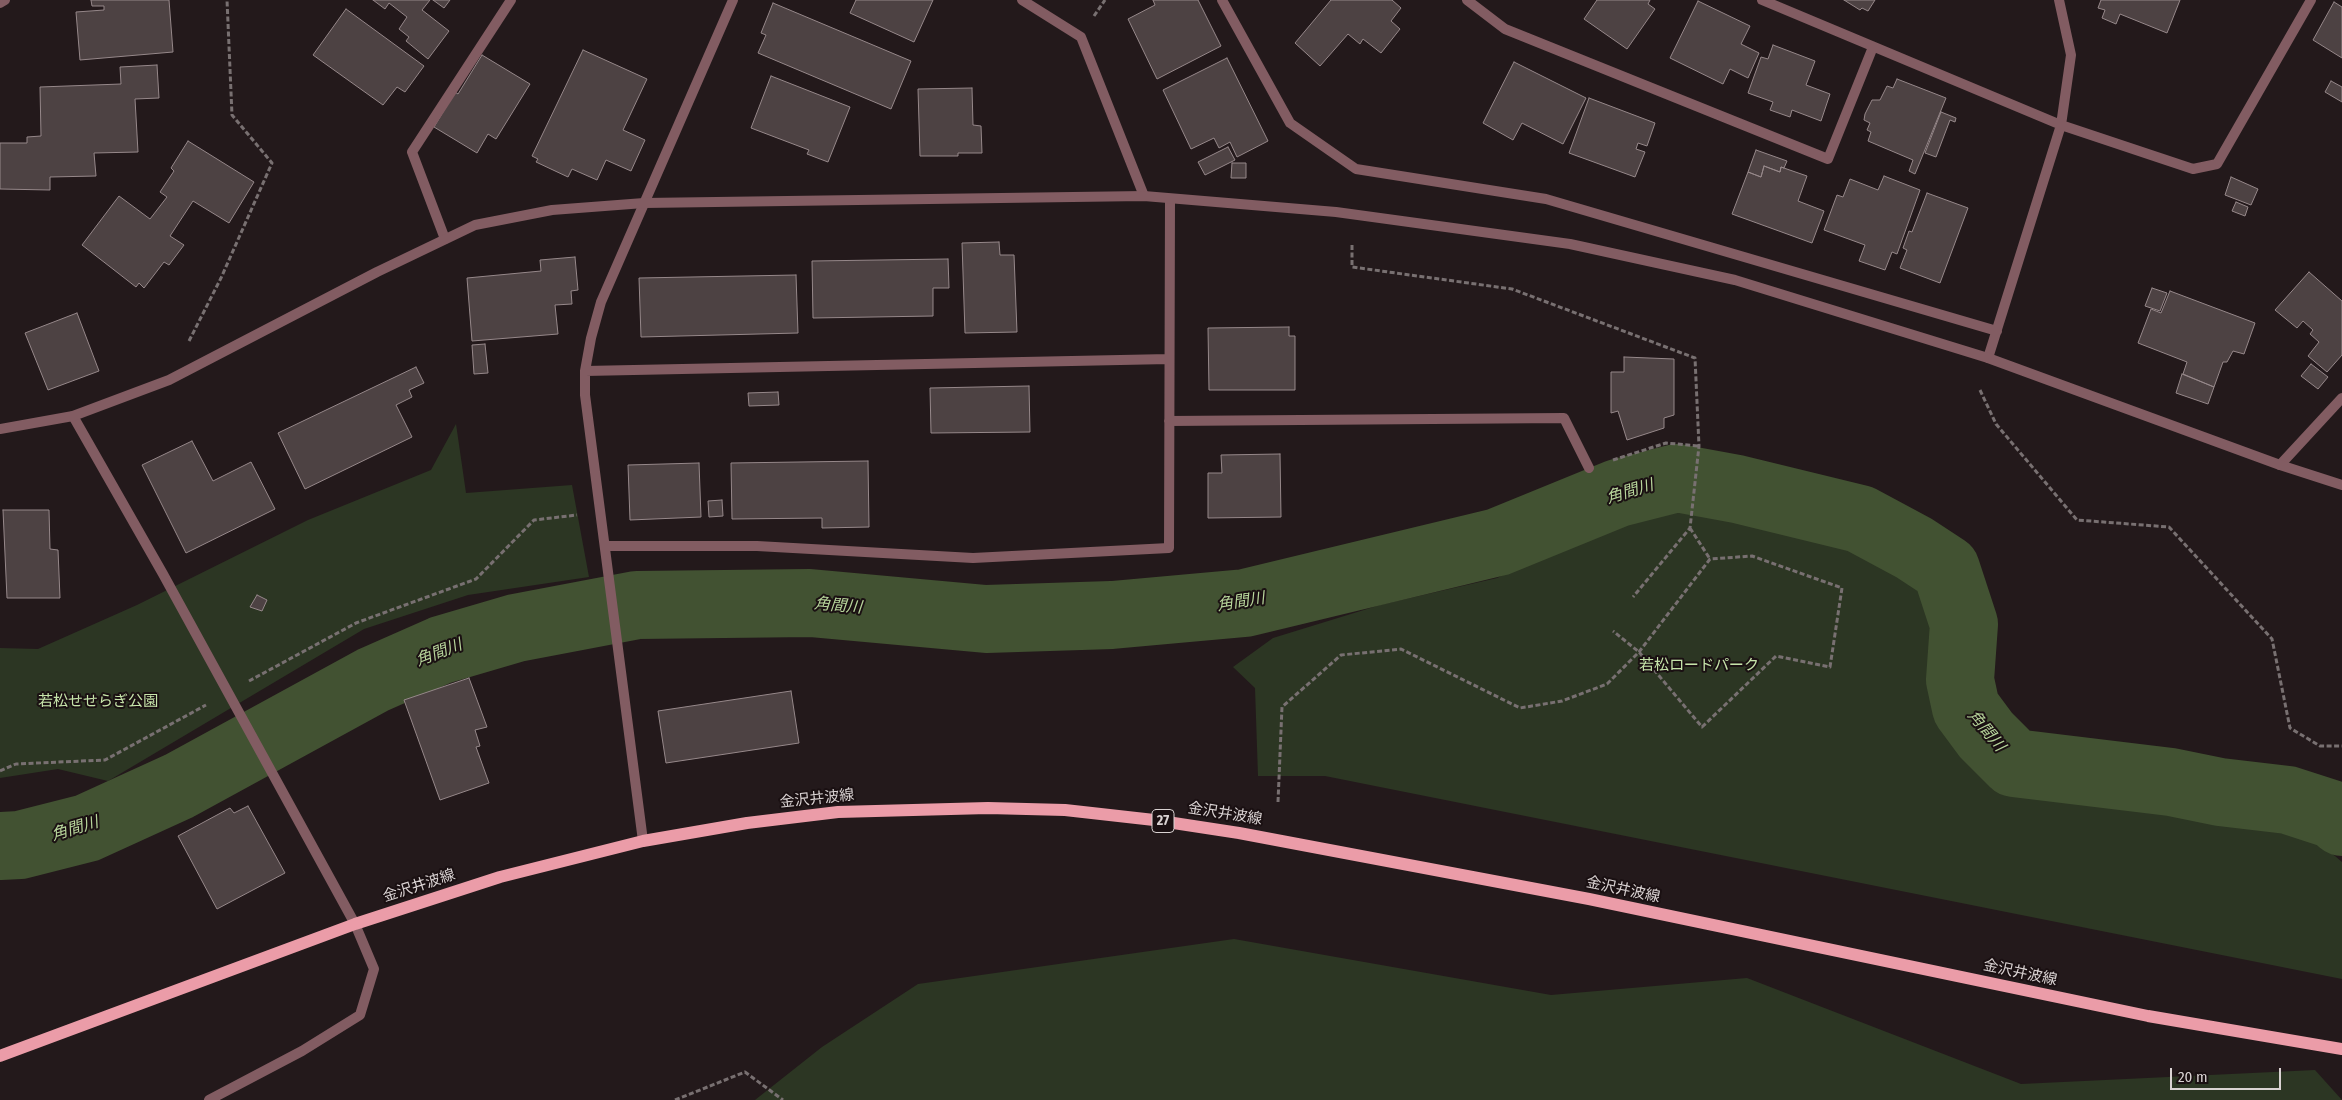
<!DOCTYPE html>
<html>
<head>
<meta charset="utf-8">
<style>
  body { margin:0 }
  #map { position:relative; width:2342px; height:1100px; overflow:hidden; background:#23191b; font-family:"Fira Sans Condensed",sans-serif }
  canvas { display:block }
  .scale { position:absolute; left:2170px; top:1068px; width:111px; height:22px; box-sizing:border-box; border:2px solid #d9d2d2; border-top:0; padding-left:6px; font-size:15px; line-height:18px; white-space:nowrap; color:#d9d2d2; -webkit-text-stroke:4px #1a1012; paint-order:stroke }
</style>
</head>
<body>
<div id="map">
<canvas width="2342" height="1100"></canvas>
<div class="scale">20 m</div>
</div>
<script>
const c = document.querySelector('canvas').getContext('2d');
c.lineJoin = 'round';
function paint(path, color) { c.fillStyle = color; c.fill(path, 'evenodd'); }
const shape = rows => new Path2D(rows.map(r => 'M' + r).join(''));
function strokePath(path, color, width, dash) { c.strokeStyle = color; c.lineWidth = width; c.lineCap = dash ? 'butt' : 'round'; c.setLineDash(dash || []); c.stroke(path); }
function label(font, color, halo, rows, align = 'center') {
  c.font = font + ' "Fira Sans Condensed","Noto Sans JP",sans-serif'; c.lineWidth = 4; c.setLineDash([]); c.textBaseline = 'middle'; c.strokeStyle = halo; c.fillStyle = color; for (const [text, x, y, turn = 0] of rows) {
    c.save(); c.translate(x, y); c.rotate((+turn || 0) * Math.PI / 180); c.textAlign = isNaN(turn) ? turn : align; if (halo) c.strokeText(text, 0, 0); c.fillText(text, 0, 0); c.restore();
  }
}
const green = shape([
  [456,424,466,493,572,485,589,577,468,595,364,629,108,781,58,769,0,778,0,648,38,649,137,605,308,520,431,470],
  [1677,478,1737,489,1860,519,1923,553,1946,569,1964,624,1960,680,1966,708,1986,735,2014,763,2314,838,2342,862,2342,979,1325,776,1258,776,1255,688,1233,667,1273,638,1380,605,1497,578,1557,549,1618,493],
  [1234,939,1551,995,1747,978,2021,1084,2315,1070,2342,1100,755,1100,822,1047,918,984]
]);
const river = shape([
  [0,846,20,845,87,828,179,786,373,680,441,650,516,628,637,605,810,603,986,619,1112,615,1245,603,1498,542,1618,493,1677,478,1737,489,1860,519,1914,548,1946,569,1964,624,1960,680,1966,708,1986,735,2014,763,2171,782,2220,792,2288,800,2334,815,2342,822]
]);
const building = shape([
  [91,0,169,0,173,52,80,60,76,12,104,10,104,6,92,6,91,0],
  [373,0,430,0,422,10,449,31,428,59,406,41,409,37,399,29,407,17,389,3,385,9,373,0],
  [433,0,450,0,444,8,433,0],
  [856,0,933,0,914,42,850,13,856,0],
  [1153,0,1198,0,1221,46,1157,79,1128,19,1155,5,1153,0],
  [1331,0,1392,0,1401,8,1391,21,1400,29,1381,53,1363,39,1360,44,1348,34,1320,66,1295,43,1331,0],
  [1597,0,1650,0,1648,4,1655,9,1627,49,1584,19,1597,0],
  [1844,0,1875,0,1868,11,1862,8,1860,10,1844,0],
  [2101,0,2180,0,2167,33,2120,14,2116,24,2102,18,2105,10,2098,8,2101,0],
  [1698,1,1750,26,1741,44,1759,53,1748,78,1730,69,1723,84,1670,58,1698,1],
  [2334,2,2342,7,2342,58,2313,40,2334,2],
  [773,3,911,61,891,109,758,53,766,35,761,33,773,3],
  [346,9,424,66,405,92,397,87,383,105,313,55,346,9],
  [1773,45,1815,61,1806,85,1830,94,1821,121,1792,110,1790,117,1770,110,1773,102,1748,93,1761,57,1768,59,1773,45],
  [583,50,647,79,623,130,645,140,631,171,606,160,597,180,572,169,568,177,536,162,538,159,532,156,583,50],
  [482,55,530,84,496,139,488,134,477,153,434,127,455,92,458,94,482,55],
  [1227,58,1268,141,1237,157,1230,142,1219,148,1214,138,1191,149,1163,90,1227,58],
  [1514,62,1586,98,1563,144,1522,123,1513,140,1483,123,1514,62],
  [157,65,159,98,135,99,138,152,94,153,96,176,50,177,50,190,0,189,0,143,27,143,27,137,41,136,40,87,121,84,120,67,157,65],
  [771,76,850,107,828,162,807,154,809,150,751,128,771,76],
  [1897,79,1946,98,1915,174,1909,171,1913,160,1868,141,1871,132,1867,130,1870,123,1864,120,1865,114,1872,100,1880,100,1887,86,1893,88,1897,79],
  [2331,81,2342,87,2342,102,2325,92,2331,81],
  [972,88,973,125,981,126,982,153,958,153,958,156,920,156,918,89,972,88],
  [1589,98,1655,123,1647,146,1638,143,1636,149,1645,152,1635,177,1569,153,1589,98],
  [1941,112,1956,118,1955,122,1950,120,1936,157,1925,153,1941,112],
  [188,141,254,182,229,223,193,201,170,236,184,245,169,265,164,262,144,288,139,283,136,287,82,245,119,196,150,219,167,197,160,192,174,171,171,168,188,141],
  [1228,147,1235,160,1205,175,1198,162,1228,147],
  [1756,150,1787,161,1784,168,1781,167,1780,172,1764,166,1761,177,1748,172,1756,150],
  [1232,163,1246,163,1246,178,1231,178,1232,163],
  [1764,166,1780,172,1781,167,1807,176,1798,201,1824,211,1812,243,1732,214,1748,172,1761,177,1764,166],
  [1884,176,1920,190,1897,254,1892,252,1885,270,1859,261,1865,245,1824,230,1837,195,1843,197,1850,179,1878,190,1884,176],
  [2231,177,2258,189,2251,205,2225,195,2231,177],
  [1927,193,1968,208,1940,283,1900,268,1907,250,1903,248,1909,231,1912,232,1927,193],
  [2236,202,2248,207,2245,216,2232,211,2236,202],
  [999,242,1000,255,1014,255,1017,332,965,333,962,243,999,242],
  [575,257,578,290,571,291,572,304,555,305,558,334,472,341,467,278,541,271,540,260,575,257],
  [948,259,949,288,933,288,933,316,813,318,812,261,948,259],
  [2309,272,2342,301,2342,355,2327,372,2308,356,2319,342,2310,334,2313,330,2303,321,2297,328,2275,310,2309,272],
  [796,275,798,333,641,337,639,278,796,275],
  [2152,288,2167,293,2160,311,2145,306,2152,288],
  [2170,291,2255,323,2244,354,2233,351,2227,362,2223,362,2214,387,2183,374,2187,362,2138,343,2151,309,2161,313,2170,291],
  [77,313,99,371,48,390,25,333,77,313],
  [1289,327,1289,336,1295,336,1295,390,1209,390,1208,328,1289,327],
  [485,344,488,373,474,374,472,345,485,344],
  [1624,357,1674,359,1674,415,1664,418,1664,428,1627,440,1618,411,1611,413,1611,372,1624,372,1624,357],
  [2311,364,2328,377,2318,389,2301,376,2311,364],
  [416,367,424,383,409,390,412,397,396,405,412,437,305,489,278,433,416,367],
  [2182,374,2214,387,2208,404,2176,393,2182,374],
  [1029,386,1030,432,931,433,930,388,1029,386],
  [778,392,779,405,749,406,748,393,778,392],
  [192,441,213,481,251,462,275,509,186,553,142,465,192,441],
  [1280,454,1281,517,1208,518,1208,473,1222,473,1221,455,1280,454],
  [868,461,869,527,822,528,822,518,732,519,731,463,868,461],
  [699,463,701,517,630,520,628,465,699,463],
  [722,500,723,516,709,517,708,501,722,500],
  [3,510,49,510,50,549,58,550,60,598,7,598,3,510],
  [257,595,267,600,262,611,250,607,257,595],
  [469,678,487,727,475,730,480,746,476,747,489,783,440,800,404,700,469,678],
  [791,691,799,743,666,763,658,711,791,691],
  [248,806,285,873,217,909,178,836,230,808,234,813,248,806]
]);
const path = shape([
  [1094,16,1105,0],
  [1352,245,1352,267,1512,289,1695,358,1699,446,1690,528,1633,597],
  [189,341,221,278,272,163,232,115,227,0],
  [1980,390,1996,424,2077,520,2169,527,2272,639,2290,728,2320,746,2342,746],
  [1613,460,1666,443,1699,446],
  [1690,528,1710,559],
  [249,681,356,623,476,579,534,520,577,515],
  [0,771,16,764,105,760,206,705],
  [1278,802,1282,707,1341,655,1401,649,1520,708,1562,701,1607,684,1639,652,1710,559,1752,556,1842,588,1830,667,1776,656,1702,727,1639,652,1613,631],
  [675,1100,745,1072,783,1100]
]);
const service = shape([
  [0,3,5,0]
]);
const minor = shape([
  [1022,0,1081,37,1144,196],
  [1222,0,1290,123,1356,169,1546,199,1997,331],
  [1467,0,1505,29,1828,159,1873,47],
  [1762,0,2061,125,2193,169,2217,164,2311,0],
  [445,239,412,152,511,0],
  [1988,358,2061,125,2071,55,2059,0],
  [585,371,1169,359],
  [73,416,163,574,355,924,374,969,360,1015,302,1051,209,1100],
  [1169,421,1564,418,1589,468],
  [2280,465,2342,398],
  [605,546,757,546,973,558,1169,548,1170,200],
  [643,841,585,395,585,371,591,338,601,302,733,0]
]);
const tertiary = shape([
  [0,429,73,416,169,380,377,272,475,225,552,210,644,203,1144,196,1336,212,1570,244,1735,280,1988,358,2280,465,2342,485]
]);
const primary = shape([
  [0,1056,355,924,500,877,643,841,747,823,838,812,988,808,1065,810,1154,820,1239,833,1589,899,2148,1016,2342,1049]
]);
const shields = [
  [1163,821,22]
];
const shieldNames = [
  ["27",1163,821]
];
const parkNames = [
  ["若松ロードパーク",1699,666],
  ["若松せせらぎ公園",98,702]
];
const streetNames = [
  ["金沢井波線",817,799,-6],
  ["金沢井波線",1225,814,9],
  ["金沢井波線",419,886,-18],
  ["金沢井波線",1623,890,12],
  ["金沢井波線",2020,973,12]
];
const waterNames = [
  ["角間川",1630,492,-17],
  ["角間川",1241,602,-9],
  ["角間川",838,606,5],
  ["角間川",439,653,-21],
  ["角間川",1986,731,50],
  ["角間川",75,829,-17]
];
paint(green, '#2c3623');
strokePath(river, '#425232', 68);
paint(building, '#4d4243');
strokePath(building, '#96888a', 1);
strokePath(path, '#787071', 3, [5, 2.5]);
strokePath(service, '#825c62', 10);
strokePath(minor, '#825c62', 10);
strokePath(tertiary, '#825c62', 10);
strokePath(primary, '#eb9ca8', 12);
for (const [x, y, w] of shields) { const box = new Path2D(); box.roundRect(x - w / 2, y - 11.5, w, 23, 4); c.fillStyle = '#1a1012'; c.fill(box); strokePath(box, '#d9d2d2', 1); }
label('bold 14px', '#d9d2d2', null, shieldNames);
label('15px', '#c6e4aa', '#1a1012', parkNames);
label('15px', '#d9d2d2', '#1a1012', streetNames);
label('italic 16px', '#b7d59b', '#1a1012', waterNames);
</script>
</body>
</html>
